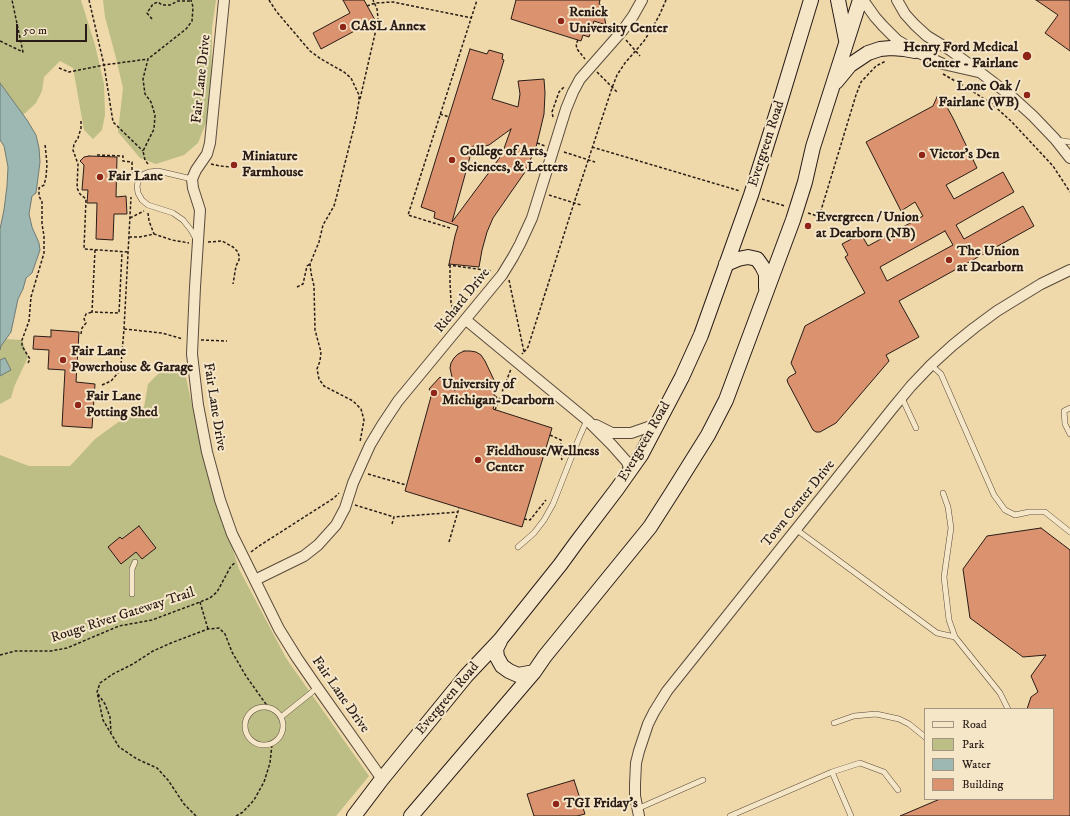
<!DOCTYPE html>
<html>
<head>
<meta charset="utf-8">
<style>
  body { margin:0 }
  #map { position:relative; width:1070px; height:816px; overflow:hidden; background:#efd9aa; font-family:"IM FELL DW Pica",serif }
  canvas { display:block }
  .legend { position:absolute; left:924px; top:708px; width:130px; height:92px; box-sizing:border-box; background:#f5e6c8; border:1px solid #a39581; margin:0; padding:5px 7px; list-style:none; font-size:12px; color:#291c17 }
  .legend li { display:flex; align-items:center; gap:8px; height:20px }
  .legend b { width:20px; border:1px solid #a39581 }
  .scale { position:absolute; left:16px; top:24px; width:71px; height:18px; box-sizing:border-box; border:2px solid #291c17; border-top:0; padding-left:5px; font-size:12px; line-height:14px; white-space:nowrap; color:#291c17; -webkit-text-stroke:3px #f5e6c8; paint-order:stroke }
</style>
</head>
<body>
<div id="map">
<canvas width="1070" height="816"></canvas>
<ul class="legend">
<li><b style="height:5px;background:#f5e6c8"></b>Road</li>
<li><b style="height:11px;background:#bcbe86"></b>Park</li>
<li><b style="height:11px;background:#9db8b3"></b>Water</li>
<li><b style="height:11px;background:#da936e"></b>Building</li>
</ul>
<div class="scale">50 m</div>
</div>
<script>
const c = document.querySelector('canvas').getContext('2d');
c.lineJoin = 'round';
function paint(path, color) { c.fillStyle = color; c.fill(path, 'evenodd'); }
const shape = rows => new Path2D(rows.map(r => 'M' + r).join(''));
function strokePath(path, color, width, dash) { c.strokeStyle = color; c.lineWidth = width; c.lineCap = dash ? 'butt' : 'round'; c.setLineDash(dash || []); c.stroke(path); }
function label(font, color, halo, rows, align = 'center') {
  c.font = font + ' "IM FELL DW Pica",serif'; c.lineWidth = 4; c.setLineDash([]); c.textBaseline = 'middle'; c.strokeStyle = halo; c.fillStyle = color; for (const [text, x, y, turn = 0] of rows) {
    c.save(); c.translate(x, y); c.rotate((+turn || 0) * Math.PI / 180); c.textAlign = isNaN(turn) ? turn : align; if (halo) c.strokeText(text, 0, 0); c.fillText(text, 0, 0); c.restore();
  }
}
const green = shape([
  [0,0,81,0,95,45,104,84,105,115,102,130,93,139,84,130,73,68,60,61,44,77,42,91,36,103,23,115,0,83],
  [103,0,216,0,212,28,211,110,198,143,184,155,156,164,140,158,118,132,123,88,116,58,105,17],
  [6,339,22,340,28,357,14,387,11,398,0,404,0,376,10,370,5,358,0,360,0,350,1,346],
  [161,371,185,373,202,451,239,569,286,658,369,776,336,816,0,816,0,455,29,466,70,466,95,439,117,423,144,407,148,384]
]);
const water = shape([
  [0,83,27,120,36,135,39,148,40,162,36,193,32,196,29,214,32,227,39,243,40,250,32,273,26,278,23,289,18,299,11,332,1,346,0,350,0,229,4,210,7,186,8,167,4,146,0,140,0,83],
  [5,358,11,370,0,376,0,360,5,358]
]);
const building = shape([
  [343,0,364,0,375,20,321,49,313,33,350,13,343,0],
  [516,0,600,0,599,4,605,6,604,15,606,25,594,21,589,37,583,35,581,41,511,19,516,0],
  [1036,0,1070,0,1070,51,1045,33,1058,15,1036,0],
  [470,49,487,54,489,50,503,54,502,59,504,60,492,99,518,107,520,94,518,81,544,79,545,93,544,114,540,131,536,147,525,172,493,218,487,232,482,250,479,267,449,264,455,236,458,226,434,218,435,212,421,207,470,49],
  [511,129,502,154,493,167,452,222,473,146,481,147,489,145,511,129],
  [937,97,943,100,953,118,977,168,946,185,954,199,1003,172,1014,192,956,225,964,239,1023,206,1034,226,899,301,919,337,886,355,889,361,836,423,820,432,816,432,813,430,788,383,787,380,789,377,796,373,791,363,805,326,865,293,845,257,848,255,842,244,861,234,868,246,923,216,915,202,901,211,866,142,933,106,937,97],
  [945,231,953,245,887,281,880,267,945,231],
  [89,156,117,157,116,197,126,196,127,214,114,214,113,240,96,239,97,203,87,203,88,190,82,190,84,165,80,161,84,157,89,156],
  [51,330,79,332,76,382,95,384,92,428,62,426,65,370,48,369,49,350,33,349,34,336,51,337,51,330],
  [464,351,470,351,476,352,481,355,485,361,494,380,496,388,494,395,497,397,493,409,552,428,522,527,405,491,432,393,429,389,440,377,455,391,450,368,451,363,454,358,458,354,464,351],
  [139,526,156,548,142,559,136,552,121,564,108,547,120,537,122,539,139,526],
  [1041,528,1070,550,1070,816,900,816,940,799,1053,799,1053,709,1027,709,1031,697,1038,692,1031,676,1046,655,1023,657,970,618,963,569,987,536,1041,528],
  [574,780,585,814,577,816,534,816,527,794,574,780]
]);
const path = shape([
  [89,0,104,65,113,122,143,151],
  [269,0,276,11,310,51,321,59,344,72,351,78,359,95,359,101,356,119,337,195,334,206,323,225,319,242,310,264,311,273,314,286,315,330,321,352,320,361,317,369,319,379,324,386,353,401,361,409,364,420,360,442],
  [367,6,375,3,393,2,472,18],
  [152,19,147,13,153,4,158,2,162,5,170,5,178,1,191,1],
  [373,21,377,25],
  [578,40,576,44,577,49,585,59],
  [626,40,640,56],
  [0,41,23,52,12,0],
  [59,68,69,72,104,65,148,59],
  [597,72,617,92],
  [943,74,969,89,992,104,1011,121,1053,166,1070,192],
  [360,99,377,25,378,18,377,9,373,0],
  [440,114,449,117],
  [553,117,552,112,559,92,564,87],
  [81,121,81,128,78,138,74,144,73,150,78,164,77,188,80,194,86,199,84,249,128,252],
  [537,143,545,146],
  [592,147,740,191],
  [564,152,595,162],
  [97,155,123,156,123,161,132,162,132,177],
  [148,164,145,160,143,151,154,129,155,115,151,102,145,94,143,79,148,59,186,29,192,21,193,7,191,0],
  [211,164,220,166,230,167],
  [549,195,581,205],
  [762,199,785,206],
  [148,213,149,221,154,234],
  [808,213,829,220,842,220,848,222],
  [819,217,856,95,861,82,876,66,886,61],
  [130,218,144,211],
  [450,228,408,215,477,0],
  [129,237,140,237,154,234,172,240,189,243],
  [208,242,222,241,233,247,238,252,239,256,239,260,236,266,233,284],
  [95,250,92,312,119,313,122,253],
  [448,265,492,271],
  [450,265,450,282,451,302,455,317],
  [509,280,524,352,522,354],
  [297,287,303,284,307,266,310,264],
  [124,329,162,333,183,339],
  [81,334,82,328,86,323,84,319,86,314,92,312],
  [201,340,227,341],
  [524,352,528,347,574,203,612,88,617,75,625,63,644,41,651,30,659,16,666,0],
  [28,363,30,359,22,346,22,340,29,321,31,297,44,253,44,236,42,224,42,202,39,196,39,188,44,185,46,177,47,164,45,144],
  [102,385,111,381,118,373,121,365,124,329,131,197],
  [495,410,511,369],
  [550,435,561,440,561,456,562,460],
  [368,474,406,485],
  [355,505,394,517],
  [524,519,530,520,546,500],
  [392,524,394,517,458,512],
  [449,542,459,508],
  [251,552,259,546,334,498,339,493],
  [200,602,208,629],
  [0,655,15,651,51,651,67,648,119,626,152,620,200,602,210,598,217,592,231,566,236,562],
  [98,694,105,704,110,717,111,732],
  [196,816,184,804,168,780,157,768,137,759,119,747,103,720,97,692,100,683,113,674,133,664,153,651,171,643,208,629,219,628,225,634,232,652,246,676,268,707],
  [236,816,243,812,254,800,264,782,270,763,272,744]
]);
const lane = shape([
  [1057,140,1070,142],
  [192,179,158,171,149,172,142,175,139,179,137,186,138,193,142,200,148,205,173,213,183,220,191,230,196,239],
  [931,365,941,374,994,495,1005,510,1015,515,1029,512,1045,512,1070,532],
  [902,398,916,428],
  [1070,408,1064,411,1065,424,1070,434],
  [943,493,948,507,951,528,944,577,949,620,955,637,1000,693,1008,709],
  [797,530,937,633,955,637],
  [518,547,534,533,544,520,553,504,579,438,587,420],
  [132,594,132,569,135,562],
  '245 726a19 19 0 1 1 38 0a19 19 0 1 1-38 0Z',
  [281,717,311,693,317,687],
  [834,723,854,716,876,714,899,719,909,724,925,737],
  [832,772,851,816],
  [637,809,703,780],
  [730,816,832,772,860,763,884,772,898,790]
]);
const street = shape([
  [224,0,210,143,207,154,196,170,192,179,193,188,200,210,195,287,192,354,198,405,207,452,220,500,232,534,279,629,297,658,317,687,382,779],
  [863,0,875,17,883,26,897,40,915,51,943,64,978,72],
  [897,0,905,14,915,25,927,36,950,50,981,73,1011,96,1033,116,1055,139,1070,158],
  [466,320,587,420,612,445,627,462,630,471],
  [596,425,612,433,631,433,657,424],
  [255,580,304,556,318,545,336,525,345,508,353,483,361,465,370,445,382,425,398,401,502,275,513,257,520,244,532,218,566,109,573,92,580,79,623,30,633,16,642,0],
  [639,816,635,796,635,784,636,763,639,751,648,724,654,712,667,691,892,409,911,386,931,365,953,345,974,328,997,311,1041,284,1070,270]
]);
const secondary = shape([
  [838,0,846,40],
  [836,82,850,65,868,53,880,49,891,48,904,49,915,51],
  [726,264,738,259,748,257,757,259,762,266,766,274,766,288],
  [500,641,496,649,497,657,502,666,509,671,518,675,534,672],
  [354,816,382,779,466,676,500,640,560,565,576,543,617,489,641,455,682,377,701,335,751,195,778,109,811,0],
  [411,816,534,672,545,656,650,527,673,491,708,435,726,400,793,220,805,182,813,147,860,0]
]);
const markers = [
  [561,21,4,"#8f2418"],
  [343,27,4,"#8f2418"],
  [1027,56,5,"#8f2418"],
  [1027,95,4,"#8f2418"],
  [922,155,4,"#8f2418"],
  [452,160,4,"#8f2418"],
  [234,165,4,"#8f2418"],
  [100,177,4,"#8f2418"],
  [808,226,4,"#8f2418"],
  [949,260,4,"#8f2418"],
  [63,360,4,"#8f2418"],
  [434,393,4,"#8f2418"],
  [78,405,4,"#8f2418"],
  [478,460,4,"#8f2418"],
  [556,804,4,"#8f2418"]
];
const poiNames = [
  ["Renick",569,13],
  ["University Center",569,29],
  ["CASL Annex",351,27],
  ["Henry Ford Medical",1018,48,"right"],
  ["Center - Fairlane",1018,64,"right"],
  ["Lone Oak /",1019,87,"right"],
  ["Fairlane (WB)",1019,103,"right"],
  ["College of Arts,",460,152],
  ["Sciences, & Letters",460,168],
  ["Victor's Den",930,155],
  ["Miniature",242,157],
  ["Farmhouse",242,173],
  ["Fair Lane",108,177],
  ["Evergreen / Union",816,218],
  ["at Dearborn (NB)",816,234],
  ["The Union",957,252],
  ["at Dearborn",957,268],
  ["Fair Lane",71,352],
  ["Powerhouse & Garage",71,368],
  ["University of",442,385],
  ["Michigan-Dearborn",442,401],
  ["Fair Lane",86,397],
  ["Potting Shed",86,413],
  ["Fieldhouse/Wellness",486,452],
  ["Center",486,468],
  ["TGI Friday's",564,804]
];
const streetNames = [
  ["Fair Lane Drive",202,79,-84],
  ["Evergreen Road",767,144,-72],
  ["Richard Drive",463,301,-51],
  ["Fair Lane Drive",214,407,81],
  ["Evergreen Road",645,442,-60],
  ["Town Center Drive",799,504,-51],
  ["Rouge River Gateway Trail",123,616,-18],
  ["Fair Lane Drive",340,695,55],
  ["Evergreen Road",448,699,-50]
];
paint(green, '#bcbe86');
paint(water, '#9db8b3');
strokePath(water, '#6f7a75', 1);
paint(building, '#da936e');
strokePath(building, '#291c17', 1);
strokePath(lane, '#5a4b3c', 6);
strokePath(street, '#5a4b3c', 12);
strokePath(secondary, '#291c17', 16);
strokePath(path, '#291c17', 1.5, [3, 2]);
strokePath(lane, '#f5e6c8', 5);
strokePath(street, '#f5e6c8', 10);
strokePath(secondary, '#f5e6c8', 14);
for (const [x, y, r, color] of markers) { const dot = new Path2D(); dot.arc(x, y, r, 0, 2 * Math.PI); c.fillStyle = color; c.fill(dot); strokePath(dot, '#f5e6c8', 1.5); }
label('bold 14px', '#291c17', '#f5e6c8', poiNames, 'left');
label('14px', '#291c17', '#f5e6c8', streetNames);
</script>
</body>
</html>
